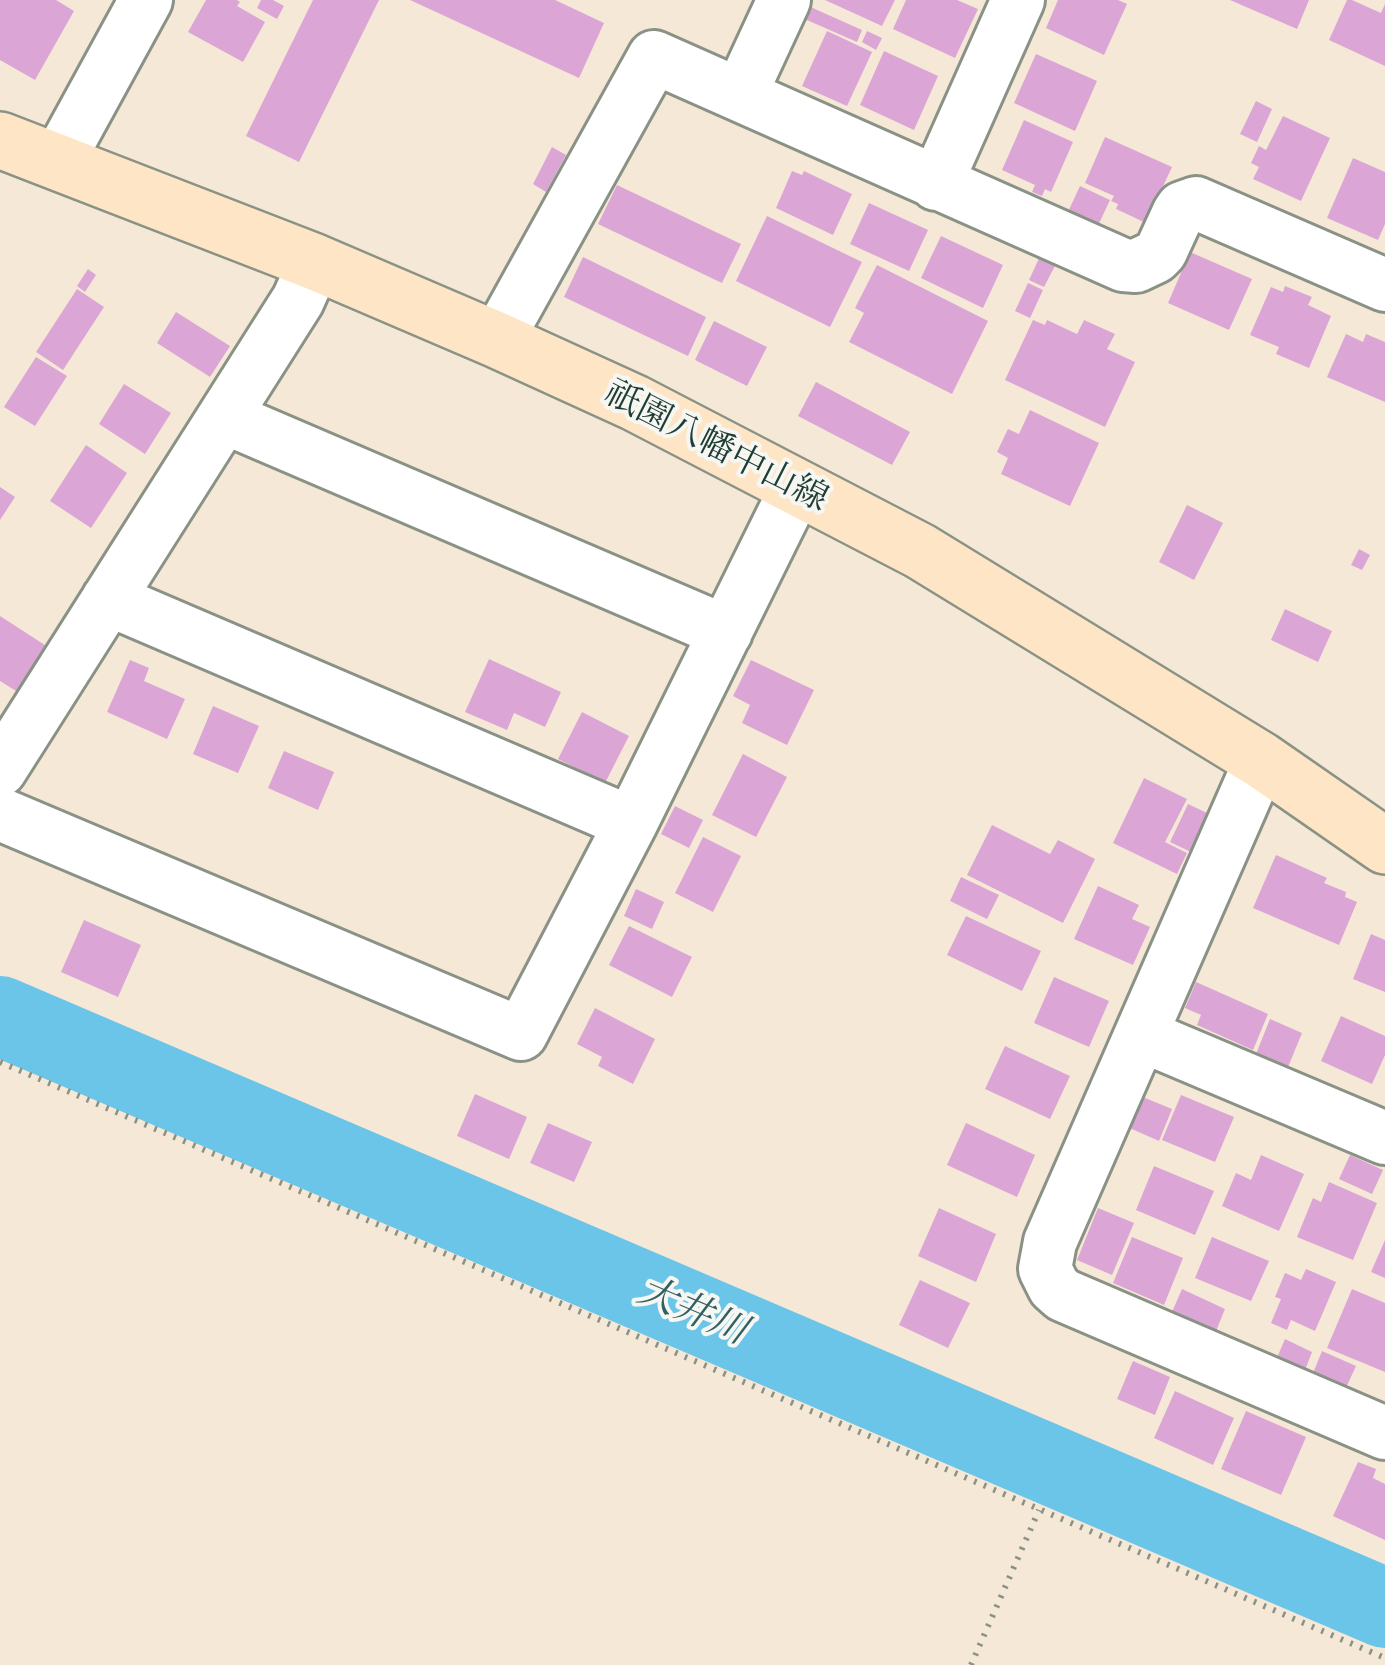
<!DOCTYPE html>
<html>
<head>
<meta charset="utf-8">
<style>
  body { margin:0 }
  canvas { display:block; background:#f5e8d7 }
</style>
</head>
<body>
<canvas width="1385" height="1665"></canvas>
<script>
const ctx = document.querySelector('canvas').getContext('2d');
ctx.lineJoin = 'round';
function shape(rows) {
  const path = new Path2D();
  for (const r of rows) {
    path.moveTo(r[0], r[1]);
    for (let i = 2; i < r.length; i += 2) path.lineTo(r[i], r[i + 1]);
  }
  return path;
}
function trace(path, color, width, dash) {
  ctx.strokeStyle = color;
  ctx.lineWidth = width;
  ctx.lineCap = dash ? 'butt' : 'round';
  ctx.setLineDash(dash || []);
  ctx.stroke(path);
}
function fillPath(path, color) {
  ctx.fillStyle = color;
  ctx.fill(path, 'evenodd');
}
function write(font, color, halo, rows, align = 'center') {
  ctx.font = font + ' "EB Garamond","Noto Serif JP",serif';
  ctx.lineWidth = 8;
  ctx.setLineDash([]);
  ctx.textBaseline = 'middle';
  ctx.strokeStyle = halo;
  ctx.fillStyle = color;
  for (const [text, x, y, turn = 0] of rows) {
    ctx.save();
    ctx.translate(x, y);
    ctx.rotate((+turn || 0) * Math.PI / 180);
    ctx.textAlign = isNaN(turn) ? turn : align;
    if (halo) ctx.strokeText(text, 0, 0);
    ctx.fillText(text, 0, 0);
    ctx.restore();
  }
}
const river = shape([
  [0,1016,1385,1608]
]);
const building = shape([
  [0,0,56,0,74,11,35,80,0,60],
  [206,0,237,0,240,2,237,6,265,22,243,62,188,32],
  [261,0,273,0,284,6,277,19,257,8],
  [313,0,379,0,299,162,246,136],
  [410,0,555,0,604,23,579,78],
  [825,0,895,0,882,26],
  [906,0,957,0,978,9,955,58,893,29],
  [1058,0,1118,0,1127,4,1104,55,1046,28],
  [1230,0,1309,0,1297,29],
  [1347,0,1352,0,1381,13,1385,4,1385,66,1329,40],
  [806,5,862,30,857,42,800,17],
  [827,31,872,52,847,106,802,86],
  [867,31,882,38,876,50,862,42],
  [884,51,938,76,914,130,860,105],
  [1036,54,1097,81,1075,131,1014,103],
  [1256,101,1272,109,1257,142,1240,134],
  [1283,116,1330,138,1301,201,1253,179,1259,167,1251,163,1259,146,1266,150],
  [1024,120,1073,142,1051,192,1045,189,1042,196,1032,192,1035,185,1002,170],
  [1105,137,1172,167,1146,223,1116,209,1118,204,1111,201,1114,196,1085,183],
  [552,147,566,155,546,192,533,184],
  [1353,158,1385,172,1385,224,1378,240,1327,218],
  [792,171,802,175,804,171,852,194,833,235,776,208],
  [617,185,741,244,722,283,598,224],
  [1080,186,1110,200,1096,230,1066,216],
  [869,203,928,230,909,271,850,244],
  [767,216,862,262,830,327,736,281],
  [941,236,1003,265,983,308,921,278],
  [1190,252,1252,279,1229,330,1168,303],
  [1041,254,1057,262,1044,287,1029,280],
  [583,257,706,317,688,356,564,297],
  [877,265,988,321,952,394,849,342,864,313,855,308],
  [88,269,96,275,85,292,77,286],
  [1028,283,1043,290,1030,318,1015,311],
  [1285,286,1312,297,1308,305,1331,316,1309,368,1276,354,1279,347,1250,335,1271,287,1283,292],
  [77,289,104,307,63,370,36,352],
  [176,312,230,346,210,377,157,343],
  [1033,320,1045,325,1047,320,1077,334,1084,320,1115,334,1107,349,1135,362,1105,427,1005,380],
  [714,321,767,347,747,386,695,360],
  [1346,334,1363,342,1366,334,1385,342,1385,402,1327,377],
  [36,357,67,376,35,426,4,407],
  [816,382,910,432,892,465,798,416],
  [124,384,171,413,145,454,99,424],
  [1030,410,1099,443,1070,506,1001,474,1008,458,997,452,1008,429,1019,434],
  [86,445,127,473,91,528,50,501],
  [0,487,15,497,0,520],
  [1187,505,1223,523,1194,580,1159,562],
  [1359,549,1370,555,1362,570,1351,565],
  [1285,609,1332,631,1318,662,1271,640],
  [0,616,51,649,21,694,0,681],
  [489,659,561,692,545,727,514,713,507,730,465,712],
  [130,660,149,668,144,681,185,699,167,739,107,712],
  [751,660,814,690,787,745,742,723,750,705,733,696],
  [213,706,259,726,238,773,193,754],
  [582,712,629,736,605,783,558,759],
  [284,751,334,772,318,810,268,788],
  [743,754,787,777,756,837,712,815],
  [1144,778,1187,799,1165,842,1187,853,1177,874,1113,843],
  [1188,804,1209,814,1191,852,1170,842],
  [675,806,703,820,689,848,661,834],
  [992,825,1050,854,1058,840,1095,859,1063,923,967,875],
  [703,837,741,856,713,912,675,893],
  [1276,855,1327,878,1324,883,1346,892,1345,897,1357,902,1339,945,1253,908],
  [961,877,999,895,987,919,950,901],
  [1098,886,1139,905,1132,919,1150,927,1133,965,1074,939],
  [636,889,664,902,652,929,624,916],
  [966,916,1041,951,1022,991,947,955],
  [84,920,141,945,118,997,61,972],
  [629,926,692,957,672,997,609,965],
  [1371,934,1385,940,1385,992,1353,979],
  [1054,977,1109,1001,1089,1047,1034,1023],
  [1196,982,1268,1014,1253,1050,1197,1025,1201,1015,1185,1008],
  [595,1008,655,1039,633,1084,598,1066,602,1057,577,1044],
  [1341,1016,1385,1036,1385,1055,1372,1084,1321,1061],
  [1270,1019,1302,1033,1288,1067,1256,1054],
  [1005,1046,1070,1076,1050,1119,985,1089],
  [475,1094,527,1117,509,1159,457,1136],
  [1138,1095,1172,1109,1159,1141,1125,1126],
  [1181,1095,1234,1117,1215,1162,1162,1140],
  [548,1123,592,1142,574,1182,530,1163],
  [966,1123,1035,1155,1017,1197,947,1165],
  [1261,1155,1304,1174,1279,1231,1222,1206,1236,1173,1251,1180],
  [1350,1155,1383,1170,1372,1194,1339,1179],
  [1154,1166,1214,1191,1195,1235,1136,1210],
  [1329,1182,1377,1203,1353,1260,1297,1237,1313,1198,1321,1202],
  [939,1208,996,1234,976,1282,918,1256],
  [1098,1208,1134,1223,1112,1275,1077,1260],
  [1132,1237,1183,1258,1164,1305,1113,1283],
  [1212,1237,1269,1261,1251,1301,1195,1278],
  [1385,1240,1385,1278,1371,1272],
  [1306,1269,1336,1282,1315,1331,1291,1320,1287,1330,1271,1323,1281,1299,1275,1297,1285,1273,1301,1280],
  [920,1280,970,1303,948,1348,899,1325],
  [1182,1289,1225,1309,1216,1331,1172,1312],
  [1352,1289,1385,1303,1385,1372,1327,1348],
  [1285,1339,1312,1352,1304,1373,1276,1360],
  [1322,1351,1356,1366,1344,1392,1311,1378],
  [1133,1361,1170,1377,1155,1415,1117,1399],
  [1175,1391,1234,1418,1213,1465,1154,1438],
  [1246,1411,1306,1437,1281,1495,1221,1469],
  [1358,1462,1376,1469,1373,1478,1385,1484,1385,1540,1333,1516]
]);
const path = shape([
  [0,1062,1385,1658],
  [971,1665,1039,1510]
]);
const minor = shape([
  [740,95,784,0],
  [58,161,146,0],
  [936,184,1018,0],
  [497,340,654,57,1123,265,1136,266,1155,257,1161,251,1178,214,1182,208,1196,203,1385,285],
  [224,417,726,632],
  [108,599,631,823],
  [1261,760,1050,1242,1045,1269,1054,1287,1063,1295,1385,1433],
  [0,770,298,300,315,262],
  [0,814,521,1034,631,823,797,487],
  [1141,1035,1385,1138]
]);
const secondary = shape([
  [0,140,315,262,497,340,635,403,920,551,1261,760,1385,846]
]);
const streetNames = [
  ["祇園八幡中山線",716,447,27]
];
const waterNames = [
  ["大井川",692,1312,23]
];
trace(river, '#6bc5e8', 80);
fillPath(building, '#dba6d6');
trace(minor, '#8a9286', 58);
trace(secondary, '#8a9286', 60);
trace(path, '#8a9286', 6, [2.5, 8]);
trace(minor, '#fff', 52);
trace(secondary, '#fee5c5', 55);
write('35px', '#1f3d34', '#f6f6f2', streetNames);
write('italic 38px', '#325f61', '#f6f6f2', waterNames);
</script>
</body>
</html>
